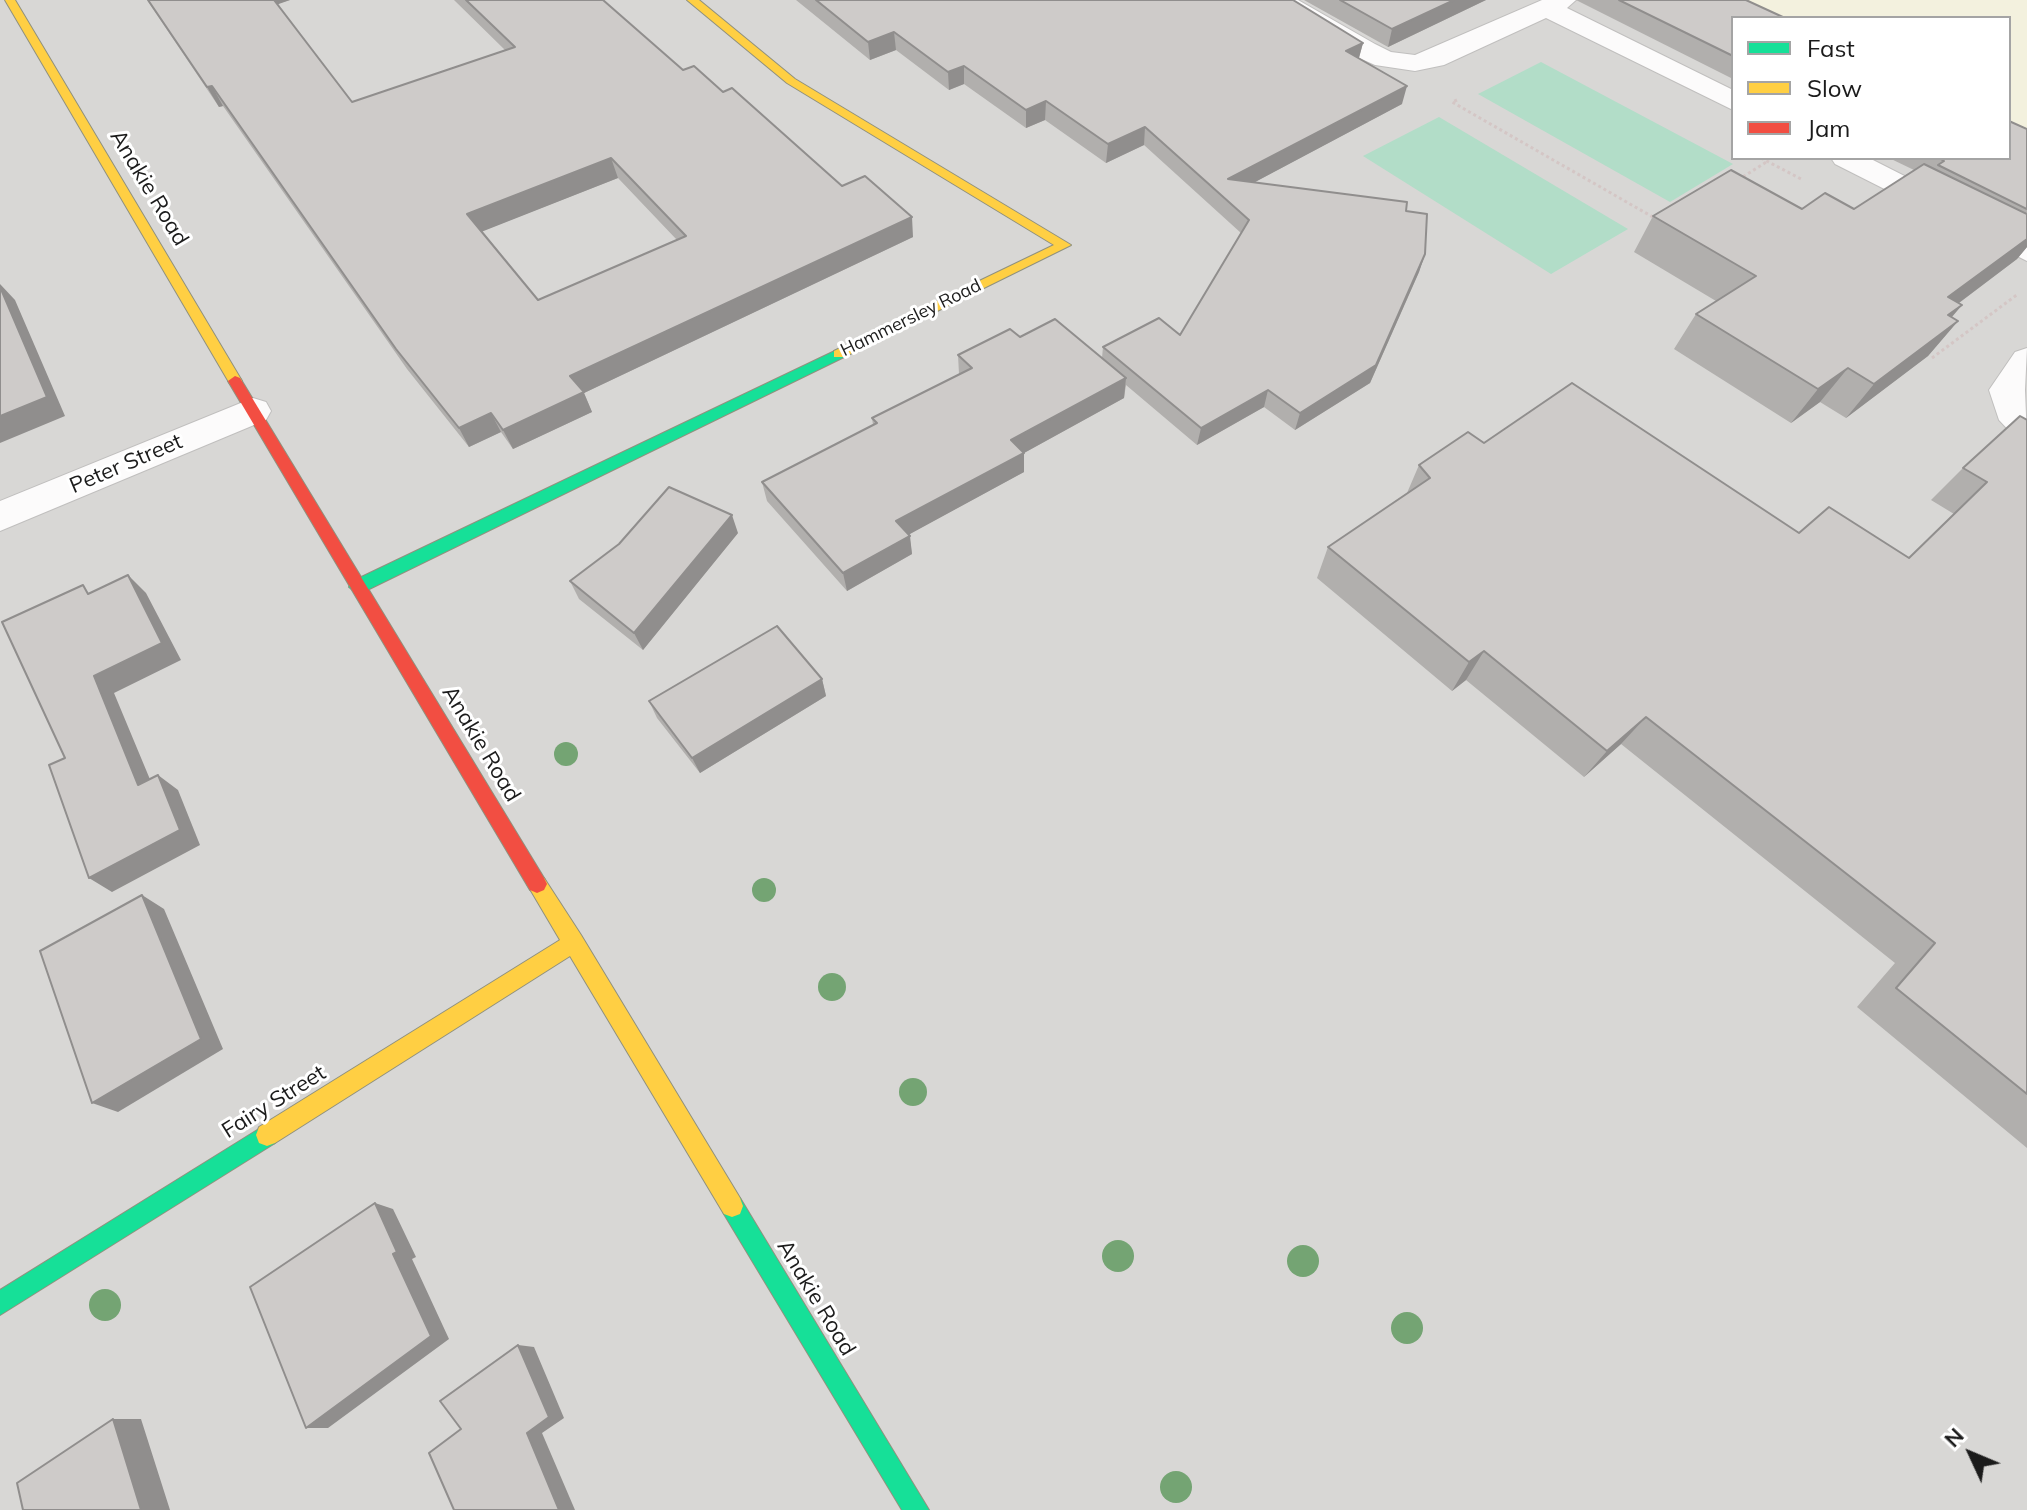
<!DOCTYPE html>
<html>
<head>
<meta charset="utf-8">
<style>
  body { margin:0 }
  #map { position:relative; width:2027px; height:1510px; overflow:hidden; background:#e9e7e4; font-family:Mulish,sans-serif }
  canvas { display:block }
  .legend { position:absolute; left:1731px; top:16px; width:280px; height:144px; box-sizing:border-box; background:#fff; border:2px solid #a4a4a4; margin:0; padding:10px 14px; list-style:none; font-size:24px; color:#1b1b1b }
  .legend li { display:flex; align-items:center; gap:16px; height:40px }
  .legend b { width:40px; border:2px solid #a4a4a4 }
  .north { position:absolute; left:1931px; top:1414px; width:80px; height:80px; -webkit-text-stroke:6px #fff; paint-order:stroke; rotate:314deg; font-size:22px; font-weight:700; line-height:32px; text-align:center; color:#1b1b1b }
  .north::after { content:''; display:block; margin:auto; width:28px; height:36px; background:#1b1b1b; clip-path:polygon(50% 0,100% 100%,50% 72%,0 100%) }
</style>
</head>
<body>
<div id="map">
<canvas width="2027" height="1510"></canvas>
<ul class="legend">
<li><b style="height:10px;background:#16e098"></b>Fast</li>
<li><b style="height:10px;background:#ffcf43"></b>Slow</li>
<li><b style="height:10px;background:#f24e42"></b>Jam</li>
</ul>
<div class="north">N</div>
</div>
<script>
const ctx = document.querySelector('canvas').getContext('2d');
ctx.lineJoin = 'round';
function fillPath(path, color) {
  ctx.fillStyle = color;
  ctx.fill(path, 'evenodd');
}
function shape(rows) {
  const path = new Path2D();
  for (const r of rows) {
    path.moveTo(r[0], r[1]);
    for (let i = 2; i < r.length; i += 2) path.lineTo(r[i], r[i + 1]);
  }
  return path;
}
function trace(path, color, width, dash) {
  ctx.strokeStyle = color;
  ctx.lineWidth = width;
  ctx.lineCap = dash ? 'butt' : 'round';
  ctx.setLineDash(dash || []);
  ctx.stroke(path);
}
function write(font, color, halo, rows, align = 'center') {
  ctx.font = font + ' Mulish,sans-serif';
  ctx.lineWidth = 6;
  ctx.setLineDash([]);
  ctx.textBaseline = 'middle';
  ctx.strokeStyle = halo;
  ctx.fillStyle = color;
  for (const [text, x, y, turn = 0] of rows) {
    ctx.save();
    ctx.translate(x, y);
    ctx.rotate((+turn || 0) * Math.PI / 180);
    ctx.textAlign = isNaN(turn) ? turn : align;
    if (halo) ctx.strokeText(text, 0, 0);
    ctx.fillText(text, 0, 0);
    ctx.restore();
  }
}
const residential = shape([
  [0,0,1711,0,1733,18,1733,158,2009,158,2027,147,2027,1510,0,1510]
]);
const education = shape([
  [1711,0,2027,0,2027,147,2009,139,2009,18,1749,18]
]);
const pitch = shape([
  [1541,62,1733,164,1670,202,1478,94],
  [1439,117,1628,229,1551,274,1363,156]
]);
const path = shape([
  [1457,100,1452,102,1658,220],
  [1761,158,1803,180],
  [1738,180,1768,161],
  [1932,358,2018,294]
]);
const street = shape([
  [1266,0,1298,0,1375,44,1391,52,1415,55,1542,0,1576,0,1567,8,1733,90,1733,110,1546,18,1444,65,1415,71,1375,65,1355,56,1266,0],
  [1831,158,1869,158,2027,238,2027,261,1835,164,1831,158],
  [2027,348,2025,390,2027,440,2014,436,1999,420,1989,390,2015,352,2027,348],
  [253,398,266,402,271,411,266,420,0,531,0,501,253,398]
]);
const fast = shape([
  [839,349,844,351,844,357,363,592,357,593,349,587,351,582,839,349],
  [267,1124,275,1127,278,1135,275,1143,0,1315,0,1290,267,1124],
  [732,1195,740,1198,929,1510,902,1510,724,1214,721,1206,724,1198,732,1195]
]);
const slow = shape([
  [5,0,15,0,242,381,240,384,230,384,5,0],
  [687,0,699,0,795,79,1071,245,844,357,834,357,834,351,1054,245,787,83,687,0],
  [537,875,544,878,581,935,740,1198,743,1206,740,1214,732,1217,724,1214,570,956,275,1143,267,1146,259,1143,256,1135,259,1127,560,940,527,884,530,878,537,875]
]);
const jam = shape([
  [235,376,240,378,544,878,547,884,544,890,537,893,530,890,228,381,235,376]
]);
const trees = [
  [566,754,12],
  [764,890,12],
  [832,987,14],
  [913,1092,14],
  [1118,1256,16],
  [1303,1261,16],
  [105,1305,16],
  [1407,1328,16],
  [1176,1487,16]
];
const wall = shape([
  [147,0,290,0,277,4,352,102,505,50,454,0,603,0,683,70,723,92,842,186,913,237,584,393,592,412,513,449,501,432,469,447,407,369,223,106,219,107],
  [618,178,677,240,538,300,482,231],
  [796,0,1293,0,1363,43,1359,58,1402,104,1253,183,1406,211,1425,254,1419,272,1370,383,1295,430,1264,407,1197,445,1126,385,1124,398,1024,453,1024,472,909,534,912,554,847,591,767,501,762,482,873,425,872,418,959,374,958,355,1020,337,1102,358,1103,347,1180,335,1241,233,1144,145,1106,163,1045,120,1026,128,964,84,949,90,896,50,870,60],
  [1304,0,1486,0,1388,47],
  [1576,0,1746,0,1733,18,1733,79],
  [2027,129,2027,247,2017,259,1959,303,1962,305,1952,317,1958,321,1928,356,1846,418,1820,402,1791,423,1674,349,1696,314,1716,301,1634,252,1653,216,1802,209,1854,209,1914,170,1889,158,2009,158],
  [2027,420,2027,1148,1857,1007,1895,963,1621,744,1584,777,1466,680,1452,691,1317,578,1328,547,1407,493,1419,465,1484,443,1799,533,1909,558,1954,514,1931,500,1963,468],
  [738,533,643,650,579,599,570,581],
  [822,679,826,696,700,773,657,718,649,701]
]);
const shadedWall = shape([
  [270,0,290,0,273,6],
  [1454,0,1486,0,1388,47,1392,29],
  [894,32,896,50,870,60,868,42],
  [1363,43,1358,61,1346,51],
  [964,66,964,84,949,90,948,72],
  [212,86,223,106,219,107,207,87],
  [1407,86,1402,104,1225,198,1228,179],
  [1046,101,1045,120,1026,128,1026,110],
  [1145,127,1144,145,1106,163,1108,144],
  [611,158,618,178,476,234,467,214],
  [912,217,913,237,584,393,592,412,513,449,503,430,570,376],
  [2027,239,2027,247,2017,259,1919,333,1948,297],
  [1425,254,1419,272,1370,383,1295,430,1300,413],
  [0,284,15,300,65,416,0,443],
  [1962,305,1932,340,1948,315],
  [1958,321,1928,356,1846,418,1874,384],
  [1848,368,1820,402,1791,423,1818,389],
  [1126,378,1124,398,1024,453,1024,472,899,540,896,521,1011,440],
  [1268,390,1264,407,1197,445,1201,428],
  [491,413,501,432,469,447,459,428],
  [732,515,738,533,643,650,634,633],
  [910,536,912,554,847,591,843,573],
  [128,575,146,593,181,660,114,693,159,801,138,785,94,676],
  [1484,651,1466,680,1452,691,1469,662],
  [822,679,826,696,700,773,692,758],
  [1646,717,1621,744,1584,777,1607,751],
  [158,775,178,790,200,845,112,892,89,878],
  [142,895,164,909,223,1049,118,1112,92,1103],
  [375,1203,393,1209,416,1257,412,1259,449,1339,328,1428,306,1428,393,1254],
  [518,1345,534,1347,564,1418,542,1433,575,1510,559,1510,527,1433],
  [113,1419,141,1419,170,1510,141,1510]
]);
const building = shape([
  [148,0,274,0,352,102,515,47,466,0,603,0,683,70,694,66,723,92,732,88,842,186,865,176,912,217,570,376,584,392,503,430,491,413,459,428,396,349,212,86,207,87,148,0],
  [611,158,686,236,538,300,467,214,611,158],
  [816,0,1293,0,1363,43,1346,51,1407,86,1228,179,1407,202,1406,211,1427,214,1425,254,1376,365,1300,413,1268,390,1201,428,1103,347,1159,318,1180,335,1249,220,1145,127,1108,144,1046,101,1026,110,964,66,948,72,894,32,868,42,816,0],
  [1340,0,1454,0,1392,29,1340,0],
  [1619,0,1746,0,1785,18,1733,18,1733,56,1619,0],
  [2009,121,2027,129,2027,209,1938,165,1944,161,1939,158,2009,158,2009,121],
  [1924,164,2027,214,2027,239,1948,297,1962,305,1948,315,1958,321,1874,384,1848,368,1818,389,1696,314,1756,276,1653,216,1731,170,1802,209,1825,193,1854,209,1924,164],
  [0,287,47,397,0,416,0,287],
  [1055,319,1126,378,1011,440,1024,453,896,521,910,536,843,573,762,482,877,423,872,418,972,368,958,355,1010,329,1020,337,1055,319],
  [1572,383,1799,533,1829,507,1909,558,1987,482,1963,468,2020,416,2027,420,2027,1094,1896,988,1935,943,1646,717,1607,751,1484,651,1469,662,1328,547,1430,478,1419,465,1468,432,1484,443,1572,383],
  [669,487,732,515,634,633,570,581,619,544,669,487],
  [128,575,162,643,94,676,138,785,158,775,180,830,89,878,49,765,65,758,2,622,83,585,88,594,128,575],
  [777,626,822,679,692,758,649,701,777,626],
  [142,895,201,1039,92,1103,40,951,142,895],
  [375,1203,397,1252,393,1254,431,1336,306,1428,250,1287,375,1203],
  [518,1345,549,1417,527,1433,559,1510,454,1510,429,1453,461,1429,440,1401,518,1345],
  [113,1419,141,1510,23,1510,17,1483,113,1419]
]);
const farStreetnames = [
  ["Hammersley Road",911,318,-26]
];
const streetNames = [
  ["Anakie Road",149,188,59],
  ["Peter Street",126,464,-23],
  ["Anakie Road",481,744,59],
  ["Fairy Street",274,1102,-32],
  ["Anakie Road",816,1298,59]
];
fillPath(residential, '#d8d7d5');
fillPath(education, '#f3f1de');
fillPath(pitch, '#b2ddc8');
trace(street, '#c0bfbe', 2);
trace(fast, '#90917e', 2);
trace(slow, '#90917e', 2);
trace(jam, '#90917e', 2);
trace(path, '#d4c6c5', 3, [3, 3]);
fillPath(street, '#fcfbfb');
fillPath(fast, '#16e098');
fillPath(slow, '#ffcf43');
fillPath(jam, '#f24e42');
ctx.fillStyle = '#74a473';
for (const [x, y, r] of trees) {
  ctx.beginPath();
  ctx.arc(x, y, r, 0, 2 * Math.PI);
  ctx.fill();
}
fillPath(wall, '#b1afad');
fillPath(shadedWall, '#908e8d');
fillPath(building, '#cecbc9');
trace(building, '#908e8d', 2);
write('18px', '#1b1b1b', '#fff', farStreetnames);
write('22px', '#1b1b1b', '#fff', streetNames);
</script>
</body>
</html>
